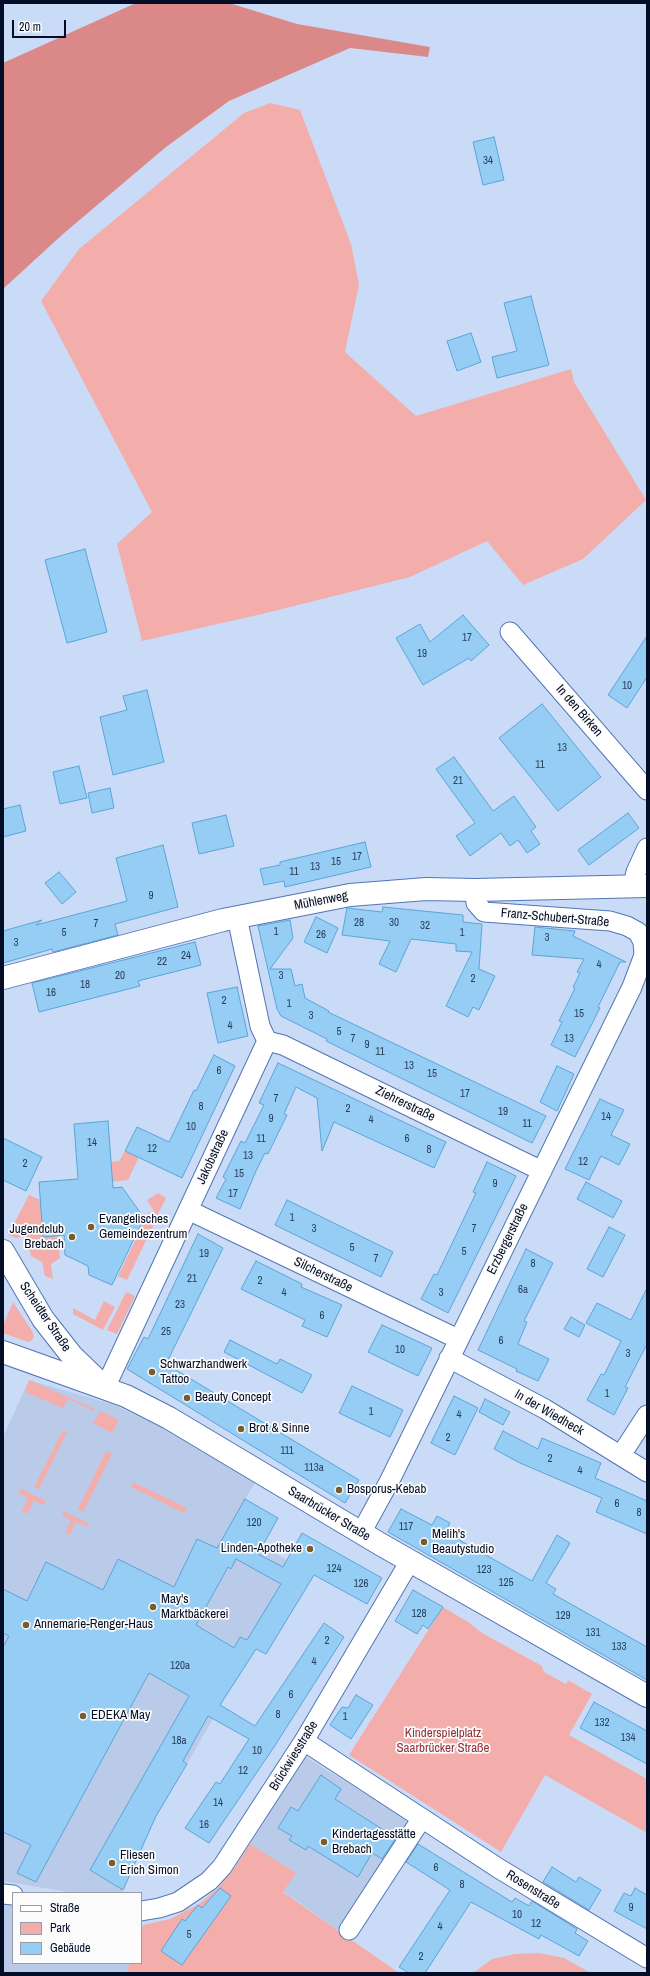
<!DOCTYPE html>
<html>
<head>
<meta charset="utf-8">
<style>
  body { margin:0 }
  #map { position:relative; width:650px; height:1976px; overflow:hidden; background:#cadbf7; font-family:"Archivo Narrow",sans-serif }
  canvas { display:block }
  .frame { position:absolute; inset:0; border:4px solid #030e26; pointer-events:none }
  .legend { position:absolute; left:12px; top:1892px; width:130px; height:72px; box-sizing:border-box; background:#fbfbfb; border:1px solid #989ca6; margin:0; padding:5px 7px; list-style:none; font-size:12px; color:#030e26 }
  .legend li { display:flex; align-items:center; gap:8px; height:20px }
  .legend b { width:20px; border:1px solid #989ca6 }
  .scale { position:absolute; left:12px; top:20px; width:54px; height:18px; box-sizing:border-box; border:2px solid #030e26; border-top:0; padding-left:5px; font-size:12px; line-height:14px; white-space:nowrap; color:#030e26; -webkit-text-stroke:3px #fbfbfb; paint-order:stroke }
</style>
</head>
<body>
<div id="map">
<canvas width="650" height="1976"></canvas>
<div class="frame"></div>
<ul class="legend">
<li><b style="height:5px;background:#fff"></b>Straße</li>
<li><b style="height:11px;background:#f3aeac"></b>Park</li>
<li><b style="height:11px;background:#96cdf5"></b>Gebäude</li>
</ul>
<div class="scale">20 m</div>
</div>
<script>
const ctx = document.querySelector('canvas').getContext('2d');
ctx.lineJoin = 'round';
function fillPath(path, color) {
  ctx.fillStyle = color;
  ctx.fill(path, 'evenodd');
}
function shape(rows) {
  const path = new Path2D();
  for (const r of rows) {
    path.moveTo(r[0], r[1]);
    for (let i = 2; i < r.length; i += 2) path.lineTo(r[i], r[i + 1]);
  }
  return path;
}
function trace(path, color, width, dash) {
  ctx.strokeStyle = color;
  ctx.lineWidth = width;
  ctx.lineCap = dash ? 'butt' : 'round';
  ctx.setLineDash(dash || []);
  ctx.stroke(path);
}
function write(font, color, halo, rows, align = 'center') {
  ctx.font = font + ' "Archivo Narrow",sans-serif';
  ctx.lineWidth = 3.5;
  ctx.setLineDash([]);
  ctx.textBaseline = 'middle';
  ctx.strokeStyle = halo;
  ctx.fillStyle = color;
  for (const [text, x, y, turn = 0] of rows) {
    ctx.save();
    ctx.translate(x, y);
    ctx.rotate((+turn || 0) * Math.PI / 180);
    ctx.textAlign = isNaN(turn) ? turn : align;
    if (halo) ctx.strokeText(text, 0, 0);
    ctx.fillText(text, 0, 0);
    ctx.restore();
  }
}
const built = shape([
  [29,1380,115,1405,166,1430,255,1483,245,1499,262,1546,314,1575,266,1654,256,1649,229,1691,156,1817,122,1893,74,1893,3,1881,3,1437],
  [306,1757,404,1818,408,1824,338,1930,283,1891,295,1873,250,1844],
  [3,1894,13,1895,13,1963,130,1963,126,1973,3,1973]
]);
const green = shape([
  [270,103,300,110,351,244,359,285,345,352,416,416,571,369,574,382,646,500,583,559,523,585,487,541,410,577,262,614,142,641,117,544,152,512,41,301,79,249,244,113],
  [125,1151,139,1157,128,1180,102,1183,111,1162,119,1161],
  [158,1193,166,1198,157,1216,147,1200],
  [29,1195,41,1200,58,1236,60,1258,51,1264,53,1279,45,1276,42,1262,31,1256,26,1236,16,1238,8,1235],
  [149,1212,155,1222,127,1280,118,1276],
  [126,1292,135,1296,117,1334,107,1330],
  [104,1301,115,1307,103,1330,73,1314,73,1308,95,1320],
  [13,1302,32,1331,34,1336,32,1340,28,1342,3,1333,3,1326],
  [29,1380,95,1409,94,1411,68,1399,63,1408,25,1392],
  [100,1411,119,1420,112,1433,93,1423],
  [63,1430,67,1432,39,1489,34,1487],
  [106,1451,112,1454,83,1512,78,1509],
  [133,1482,187,1508,184,1513,131,1487],
  [21,1489,46,1501,44,1505,34,1501,27,1514,22,1511,28,1498,18,1493],
  [63,1511,88,1523,87,1527,76,1522,70,1535,65,1533,71,1520,62,1515],
  [443,1607,468,1622,482,1633,542,1666,544,1672,566,1684,568,1680,592,1694,569,1735,647,1779,647,1833,545,1775,501,1852,349,1755],
  [250,1844,296,1873,283,1892,399,1973,126,1973,130,1963,141,1963,141,1932,143,1925,170,1919,199,1904,218,1888,233,1870],
  [539,1953,564,1958,591,1973,473,1973,492,1959,515,1954]
]);
const forest = shape([
  [136,3,229,3,297,24,430,47,428,57,350,48,229,101,166,147,63,234,3,289,3,63]
]);
const building = shape([
  [494,137,504,180,483,185,473,142,494,137],
  [531,296,549,365,497,378,492,357,517,351,504,303,531,296],
  [471,333,481,362,457,371,447,341,471,333],
  [85,549,107,632,67,643,45,560,85,549],
  [463,615,489,645,471,661,469,658,423,685,396,638,420,624,430,642,463,615],
  [647,636,647,677,627,708,608,695,647,636],
  [147,690,164,762,113,775,100,717,127,710,123,696,147,690],
  [542,704,601,777,558,811,499,738,542,704],
  [454,757,493,811,514,796,536,827,531,831,540,844,527,853,518,840,510,846,501,833,470,856,456,836,475,823,436,769,454,757],
  [79,766,87,798,60,804,53,772,79,766],
  [110,788,114,808,92,813,88,793,110,788],
  [20,805,26,831,3,837,3,809,20,805],
  [628,813,639,828,589,865,578,850,628,813],
  [226,815,234,846,199,854,192,823,226,815],
  [365,842,371,867,285,887,284,881,264,885,260,869,280,865,280,862,365,842],
  [163,845,178,907,115,924,118,935,53,952,52,949,3,963,3,931,42,920,36,925,127,901,116,858,163,845],
  [59,872,76,892,62,904,45,883,59,872],
  [383,907,463,915,463,922,482,924,479,969,495,976,479,1010,473,1007,468,1017,446,1006,472,952,456,951,456,944,411,939,396,972,379,964,390,941,342,935,347,908,382,912,383,907],
  [316,917,338,928,327,953,304,942,316,917],
  [290,920,293,938,270,969,291,969,295,986,302,984,305,998,329,1011,328,1012,546,1116,532,1143,326,1041,327,1039,281,1016,277,1009,258,926,290,920],
  [535,927,575,931,573,936,626,962,620,962,598,1007,600,1008,575,1057,551,1045,562,1022,559,1021,575,988,573,987,580,973,577,972,584,959,532,955,535,927],
  [195,942,201,965,138,981,140,986,39,1012,32,983,195,942],
  [237,987,248,1036,218,1043,207,993,237,987],
  [214,1055,235,1066,182,1178,125,1151,137,1127,169,1142,194,1090,196,1091,214,1055],
  [278,1063,446,1142,434,1168,334,1122,322,1151,317,1098,296,1087,284,1114,287,1115,268,1154,265,1153,256,1171,240,1209,216,1198,226,1179,223,1177,241,1141,245,1143,264,1105,259,1103,278,1063],
  [557,1066,574,1074,557,1111,540,1102,557,1066],
  [600,1099,624,1110,611,1135,630,1144,619,1165,601,1156,589,1180,565,1169,600,1099],
  [108,1121,113,1188,122,1187,144,1218,112,1285,89,1275,88,1266,65,1255,64,1235,43,1237,39,1182,78,1179,74,1124,108,1121],
  [3,1138,42,1157,26,1191,3,1180,3,1138],
  [487,1162,516,1176,448,1313,421,1299,434,1274,437,1275,476,1193,473,1192,487,1162],
  [586,1182,622,1201,613,1218,577,1199,586,1182],
  [287,1200,393,1252,381,1277,275,1225,287,1200],
  [609,1227,625,1235,603,1277,587,1269,609,1227],
  [198,1234,223,1248,166,1364,359,1480,345,1503,127,1369,144,1337,148,1339,198,1234],
  [526,1249,553,1263,524,1321,527,1322,518,1344,549,1359,538,1381,516,1371,517,1369,478,1350,526,1249],
  [256,1261,302,1284,301,1287,342,1305,327,1337,302,1326,305,1320,241,1289,256,1261],
  [647,1288,647,1344,625,1387,628,1388,614,1415,587,1400,601,1374,604,1375,621,1341,586,1323,597,1303,631,1320,647,1288],
  [571,1317,585,1325,579,1337,564,1329,571,1317],
  [382,1325,432,1348,418,1376,368,1352,382,1325],
  [230,1340,277,1364,280,1359,312,1375,302,1393,224,1352,230,1340],
  [352,1386,403,1410,390,1437,339,1413,352,1386],
  [454,1396,478,1408,455,1455,431,1443,454,1396],
  [485,1399,510,1412,503,1425,479,1412,485,1399],
  [503,1431,538,1449,542,1438,601,1463,595,1478,647,1501,647,1534,596,1512,602,1498,520,1463,494,1449,503,1431],
  [245,1499,278,1518,258,1554,283,1567,302,1533,382,1578,367,1604,314,1575,266,1654,256,1649,220,1705,255,1726,324,1623,344,1637,274,1747,209,1843,185,1828,216,1782,220,1784,249,1739,208,1716,183,1761,187,1764,156,1816,123,1890,90,1870,189,1696,149,1673,36,1882,17,1873,31,1845,3,1832,3,1647,9,1636,3,1633,3,1589,27,1601,46,1562,103,1590,118,1559,174,1587,197,1539,217,1548,245,1499],
  [236,1559,281,1584,247,1640,240,1637,234,1648,196,1625,228,1567,231,1569,236,1559],
  [401,1509,432,1525,437,1516,450,1523,445,1532,532,1581,557,1535,570,1543,546,1583,556,1589,553,1594,647,1647,647,1680,388,1532,401,1509],
  [413,1590,443,1607,428,1629,423,1625,417,1634,395,1621,413,1590],
  [356,1695,373,1705,351,1739,330,1725,342,1707,348,1708,356,1695],
  [594,1702,647,1731,647,1764,580,1728,594,1702],
  [321,1775,341,1789,335,1799,396,1838,382,1859,372,1853,358,1877,308,1846,306,1850,289,1840,292,1836,278,1828,291,1807,298,1811,321,1775],
  [418,1844,512,1902,515,1898,529,1906,532,1901,577,1929,575,1933,588,1941,579,1956,541,1935,539,1939,471,1902,425,1973,409,1973,399,1967,450,1890,406,1862,418,1844],
  [552,1867,576,1882,579,1877,601,1890,589,1910,543,1882,552,1867],
  [220,1888,231,1896,182,1965,161,1951,182,1919,185,1921,198,1905,202,1908,220,1888],
  [635,1888,647,1895,647,1929,614,1911,624,1893,631,1896,635,1888]
]);
const minor = shape([
  [510,632,647,790],
  [633,886,636,872,647,848],
  [267,1041,283,1045,542,1171],
  [188,1210,458,1339],
  [449,1358,545,1409,647,1472],
  [105,1388,267,1041,260,1026,237,917],
  [621,1455,647,1415],
  [361,1533,390,1480,632,987,644,955,643,942,638,932,627,926,610,921,484,912,476,903,475,890],
  [304,1741,498,1868,647,1958],
  [3,1894,13,1895],
  [141,1911,159,1908,178,1902,209,1881,222,1867,304,1741,410,1561],
  [349,1930,422,1818]
]);
const tertiary = shape([
  [3,978,223,920,350,895,426,889,475,890,647,886]
]);
const secondary = shape([
  [3,1251,43,1319,72,1356,100,1383],
  [3,1352,126,1396,169,1418,380,1544,647,1696]
]);
const markers = [
  [91,1227,4,"#765c2e"],
  [72,1237,4,"#765c2e"],
  [152,1372,4,"#765c2e"],
  [187,1398,4,"#765c2e"],
  [241,1429,4,"#765c2e"],
  [339,1490,4,"#765c2e"],
  [424,1542,4,"#765c2e"],
  [310,1549,4,"#765c2e"],
  [153,1607,4,"#765c2e"],
  [26,1625,4,"#765c2e"],
  [83,1716,4,"#765c2e"],
  [324,1842,4,"#765c2e"],
  [112,1863,4,"#765c2e"]
];
const numberNames = [
  ["34",488,161],
  ["17",467,638],
  ["19",422,654],
  ["10",627,686],
  ["13",562,748],
  ["11",540,765],
  ["21",458,781],
  ["17",357,857],
  ["15",336,862],
  ["13",315,867],
  ["11",294,872],
  ["9",151,896],
  ["28",359,923],
  ["30",394,923],
  ["7",96,924],
  ["32",425,926],
  ["1",276,932],
  ["5",64,933],
  ["1",462,933],
  ["26",321,935],
  ["3",547,938],
  ["3",16,943],
  ["24",186,956],
  ["22",162,962],
  ["4",599,965],
  ["20",120,976],
  ["3",281,976],
  ["2",473,979],
  ["18",85,985],
  ["16",51,993],
  ["2",224,1001],
  ["1",289,1004],
  ["15",579,1014],
  ["3",311,1016],
  ["4",230,1026],
  ["5",339,1032],
  ["7",353,1039],
  ["13",569,1039],
  ["9",367,1045],
  ["11",380,1052],
  ["13",409,1066],
  ["6",219,1071],
  ["15",432,1074],
  ["17",465,1094],
  ["7",276,1099],
  ["8",201,1107],
  ["2",348,1109],
  ["19",503,1112],
  ["14",606,1117],
  ["9",271,1119],
  ["4",371,1120],
  ["11",527,1124],
  ["10",191,1127],
  ["11",261,1139],
  ["6",407,1139],
  ["14",92,1143],
  ["12",152,1149],
  ["8",429,1150],
  ["13",248,1156],
  ["12",583,1162],
  ["2",25,1164],
  ["15",239,1174],
  ["9",495,1184],
  ["17",233,1194],
  ["1",292,1218],
  ["3",314,1229],
  ["7",474,1229],
  ["5",352,1248],
  ["5",464,1252],
  ["19",204,1254],
  ["7",376,1259],
  ["8",533,1264],
  ["21",192,1279],
  ["2",260,1281],
  ["6a",523,1290],
  ["4",284,1293],
  ["3",441,1293],
  ["23",180,1305],
  ["6",322,1316],
  ["25",166,1332],
  ["6",501,1341],
  ["10",400,1350],
  ["3",628,1354],
  ["1",607,1394],
  ["1",371,1412],
  ["4",459,1415],
  ["2",448,1438],
  ["111",287,1451],
  ["2",550,1459],
  ["113a",314,1468],
  ["4",580,1471],
  ["6",617,1504],
  ["8",639,1513],
  ["120",254,1523],
  ["117",406,1527],
  ["124",334,1569],
  ["123",484,1570],
  ["125",506,1583],
  ["126",361,1584],
  ["128",419,1614],
  ["129",563,1616],
  ["131",593,1633],
  ["2",327,1641],
  ["133",619,1647],
  ["4",314,1662],
  ["120a",180,1666],
  ["6",291,1695],
  ["8",278,1715],
  ["1",345,1717],
  ["132",602,1723],
  ["134",628,1738],
  ["18a",179,1741],
  ["10",257,1751],
  ["12",243,1771],
  ["14",218,1803],
  ["16",204,1825],
  ["6",436,1868],
  ["8",462,1885],
  ["9",631,1908],
  ["10",517,1915],
  ["12",536,1924],
  ["4",440,1927],
  ["5",189,1935],
  ["2",421,1957]
];
const streetNames = [
  ["In den Birken",579,711,49],
  ["Mühlenweg",321,901,-11],
  ["Franz-Schubert-Straße",555,918,5],
  ["Ziehrerstraße",405,1104,26],
  ["Jakobstraße",213,1157,-65],
  ["Erzbergerstraße",508,1239,-64],
  ["Silcherstraße",323,1275,26],
  ["Scheidter Straße",45,1317,56],
  ["In der Wiedheck",549,1413,30],
  ["Saarbrücker Straße",329,1514,31],
  ["Brückwiesstraße",294,1756,-58],
  ["Rosenstraße",533,1890,32]
];
const poiNames = [
  ["Evangelisches",99,1220],
  ["Gemeindezentrum",99,1235],
  ["Jugendclub",64,1230,"right"],
  ["Brebach",64,1245,"right"],
  ["Schwarzhandwerk",160,1365],
  ["Tattoo",160,1380],
  ["Beauty Concept",195,1398],
  ["Brot & Sinne",249,1429],
  ["Bosporus-Kebab",347,1490],
  ["Melih's",432,1535],
  ["Beautystudio",432,1550],
  ["Linden-Apotheke",302,1549,"right"],
  ["May's",161,1600],
  ["Marktbäckerei",161,1615],
  ["Annemarie-Renger-Haus",34,1625],
  ["EDEKA May",91,1716],
  ["Kindertagesstätte",332,1835],
  ["Brebach",332,1850],
  ["Fliesen",120,1856],
  ["Erich Simon",120,1871]
];
const parkNames = [
  ["Kinderspielplatz",443,1734],
  ["Saarbrücker Straße",443,1749]
];
fillPath(built, '#b9cbe9');
fillPath(green, '#f3aeac');
fillPath(forest, '#db8988');
fillPath(building, '#96cdf5');
trace(building, '#5aa4d7', 1);
trace(minor, '#5176b4', 21);
trace(tertiary, '#5176b4', 24);
trace(secondary, '#5176b4', 24);
trace(minor, '#fff', 19);
trace(tertiary, '#fff', 22);
trace(secondary, '#fff', 22);
for (const [x, y, r, color] of markers) {
  const dot = new Path2D();
  dot.arc(x, y, r, 0, 2 * Math.PI);
  ctx.fillStyle = color;
  ctx.fill(dot);
  trace(dot, '#fbfbfb', 1.5);
}
write('11px', '#283e5a', null, numberNames);
write('13px', '#030e26', '#fbfbfb', streetNames);
write('13px', '#030e26', '#fbfbfb', poiNames, 'left');
write('13px', '#913036', '#fbfbfb', parkNames);
</script>
</body>
</html>
